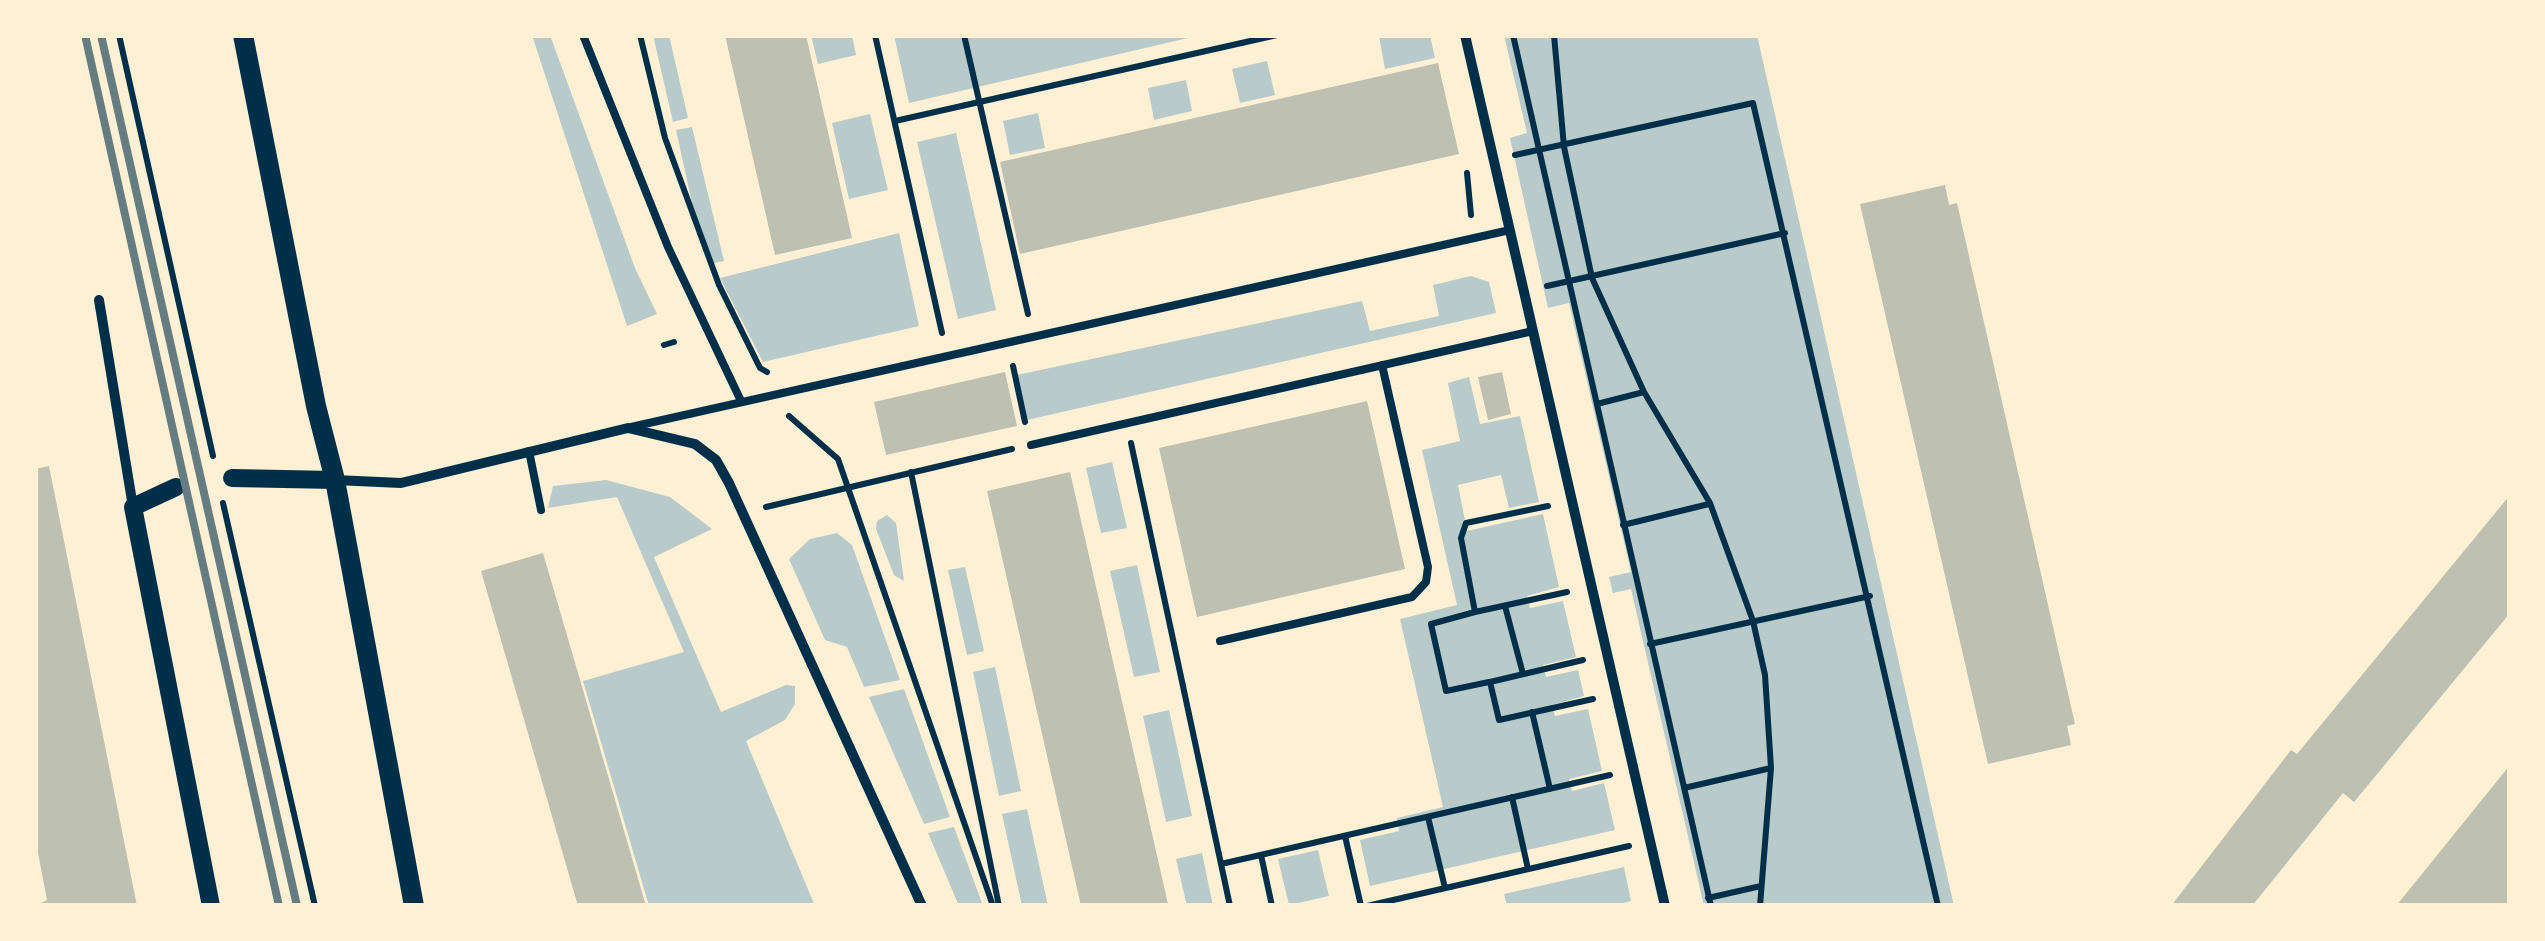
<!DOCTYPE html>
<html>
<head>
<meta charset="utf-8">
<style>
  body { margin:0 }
  #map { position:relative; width:2545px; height:941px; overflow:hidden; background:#fdf0d5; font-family:Montserrat,sans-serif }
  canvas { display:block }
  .frame { position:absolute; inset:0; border:38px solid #fdf0d5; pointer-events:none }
</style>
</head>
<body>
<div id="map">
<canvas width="2545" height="941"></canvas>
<div class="frame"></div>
</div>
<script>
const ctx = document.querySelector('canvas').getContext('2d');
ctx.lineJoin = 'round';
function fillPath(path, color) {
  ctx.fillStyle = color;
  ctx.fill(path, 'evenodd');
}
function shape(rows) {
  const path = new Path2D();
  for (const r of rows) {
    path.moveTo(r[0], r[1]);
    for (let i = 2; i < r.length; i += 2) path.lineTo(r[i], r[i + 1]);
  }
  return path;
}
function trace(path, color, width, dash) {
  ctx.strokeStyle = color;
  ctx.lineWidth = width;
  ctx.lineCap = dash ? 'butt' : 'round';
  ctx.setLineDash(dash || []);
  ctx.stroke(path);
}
const green = shape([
  [532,35,550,35,635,268,657,314,627,326],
  [653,35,669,35,688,118,673,122],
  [811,35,852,35,856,55,818,64],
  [894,35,1201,35,909,103],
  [1430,35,1435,58,1385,69,1379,36],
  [1504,35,1757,35,1954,906,1704,906,1631,589,1613,593,1609,577,1631,572,1569,303,1548,308,1510,138,1527,133],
  [1267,61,1275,95,1240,103,1232,69],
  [1186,80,1192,111,1154,120,1148,88],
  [1038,113,1045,148,1010,155,1003,121],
  [870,114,888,190,849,199,832,123],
  [692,127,724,261,714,263,692,203,676,130],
  [956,133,996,310,958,319,917,142],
  [899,233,919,326,763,362,720,278],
  [1471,276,1489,282,1496,313,1027,420,1017,375,1362,301,1370,331,1439,316,1433,285],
  [1469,377,1480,424,1520,416,1539,502,1509,508,1501,475,1458,485,1467,531,1543,514,1559,587,1527,596,1530,608,1563,601,1576,657,1543,665,1546,677,1578,670,1584,696,1552,705,1555,716,1588,709,1602,771,1569,779,1572,791,1604,783,1615,830,1370,886,1360,840,1399,831,1397,818,1443,807,1400,619,1457,605,1422,450,1460,441,1448,383],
  [1112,462,1127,528,1101,533,1086,468],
  [606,480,670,497,712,529,654,557,721,712,786,685,795,686,795,704,785,720,746,741,815,906,649,906,583,681,684,652,617,497,548,508,553,486],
  [887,515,896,523,904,581,894,575,876,529,877,521],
  [837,533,852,545,900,680,864,687,847,647,825,640,789,559,810,539],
  [1137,565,1160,672,1134,677,1110,571],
  [965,567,984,651,967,655,948,570],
  [995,667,1021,791,999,796,973,672],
  [904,689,950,817,924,824,869,697],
  [1169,710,1192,816,1166,822,1143,716],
  [1027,809,1048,906,1022,906,1002,814],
  [954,827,983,906,959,906,928,833],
  [1318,850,1329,896,1289,905,1278,859],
  [1202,853,1213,906,1187,906,1176,859],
  [1624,867,1631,901,1611,906,1507,906,1504,894]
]);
const building = shape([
  [725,35,806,35,852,238,775,255],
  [1438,63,1459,154,1020,254,1000,162],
  [1945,185,1949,205,1957,203,2075,724,2067,726,2071,745,1988,764,1860,204],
  [1005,372,1017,426,886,455,874,402],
  [1502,372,1511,414,1488,420,1478,377],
  [1367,401,1405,569,1197,617,1159,448],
  [49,466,137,906,35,906,47,900,35,837,35,469],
  [1070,472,1168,904,1161,906,1081,906,987,491],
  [2510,495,2510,613,2354,802,2343,793,2252,906,2171,906,2291,750,2297,754],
  [543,553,646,906,578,906,481,571],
  [2510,765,2510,906,2396,906]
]);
const path = shape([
  [119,35,213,456],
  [640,35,665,138,719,285,760,368,767,372],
  [875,35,942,333],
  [964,35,1028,314],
  [1513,35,1711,906],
  [1554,35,1564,147,1592,278,1644,392,1710,503,1753,621,1765,675,1771,768,1760,906],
  [895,121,1277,35],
  [1515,155,1753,103,1938,906],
  [1467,173,1471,215],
  [1547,286,1785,233],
  [664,345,674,342],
  [1013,366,1025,422],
  [1597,404,1644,392],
  [789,416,838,459,993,906],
  [1131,443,1230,906],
  [911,472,999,906],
  [223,503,315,906],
  [1548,506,1466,523,1461,538,1475,612,1567,592],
  [766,507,1012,449],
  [1623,525,1709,504],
  [1505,606,1523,674],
  [1475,612,1431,624,1446,691,1489,682],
  [1650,644,1870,596],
  [1583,660,1490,682,1499,720,1593,699],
  [1532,712,1550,789],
  [1684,788,1771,768],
  [1512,797,1528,869],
  [1428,817,1445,888],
  [1345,836,1361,906],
  [1261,855,1272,906],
  [1221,864,1610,775],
  [1708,898,1761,886],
  [1367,906,1629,846]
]);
const service = shape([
  [583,35,668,247,741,401],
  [631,427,1510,230],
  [1031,445,1533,331],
  [529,451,541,510],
  [1220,641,1412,597,1426,582,1428,567,1382,365]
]);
const minor = shape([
  [1465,35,1665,906],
  [99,300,133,507],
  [335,480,401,483,628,428,695,444,716,460,729,483,922,906]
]);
const tertiary = shape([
  [232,478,335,480],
  [176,487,133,507,211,906]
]);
const secondary = shape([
  [243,35,316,406,335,480,414,906]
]);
const rail = shape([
  [85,35,279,906],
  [101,35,297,906]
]);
fillPath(green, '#b9caca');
fillPath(building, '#bec0b2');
trace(path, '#003049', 6);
trace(service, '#003049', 8);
trace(minor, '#003049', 10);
trace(tertiary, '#003049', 18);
trace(secondary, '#003049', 20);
trace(rail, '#657d81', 8);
</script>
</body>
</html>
